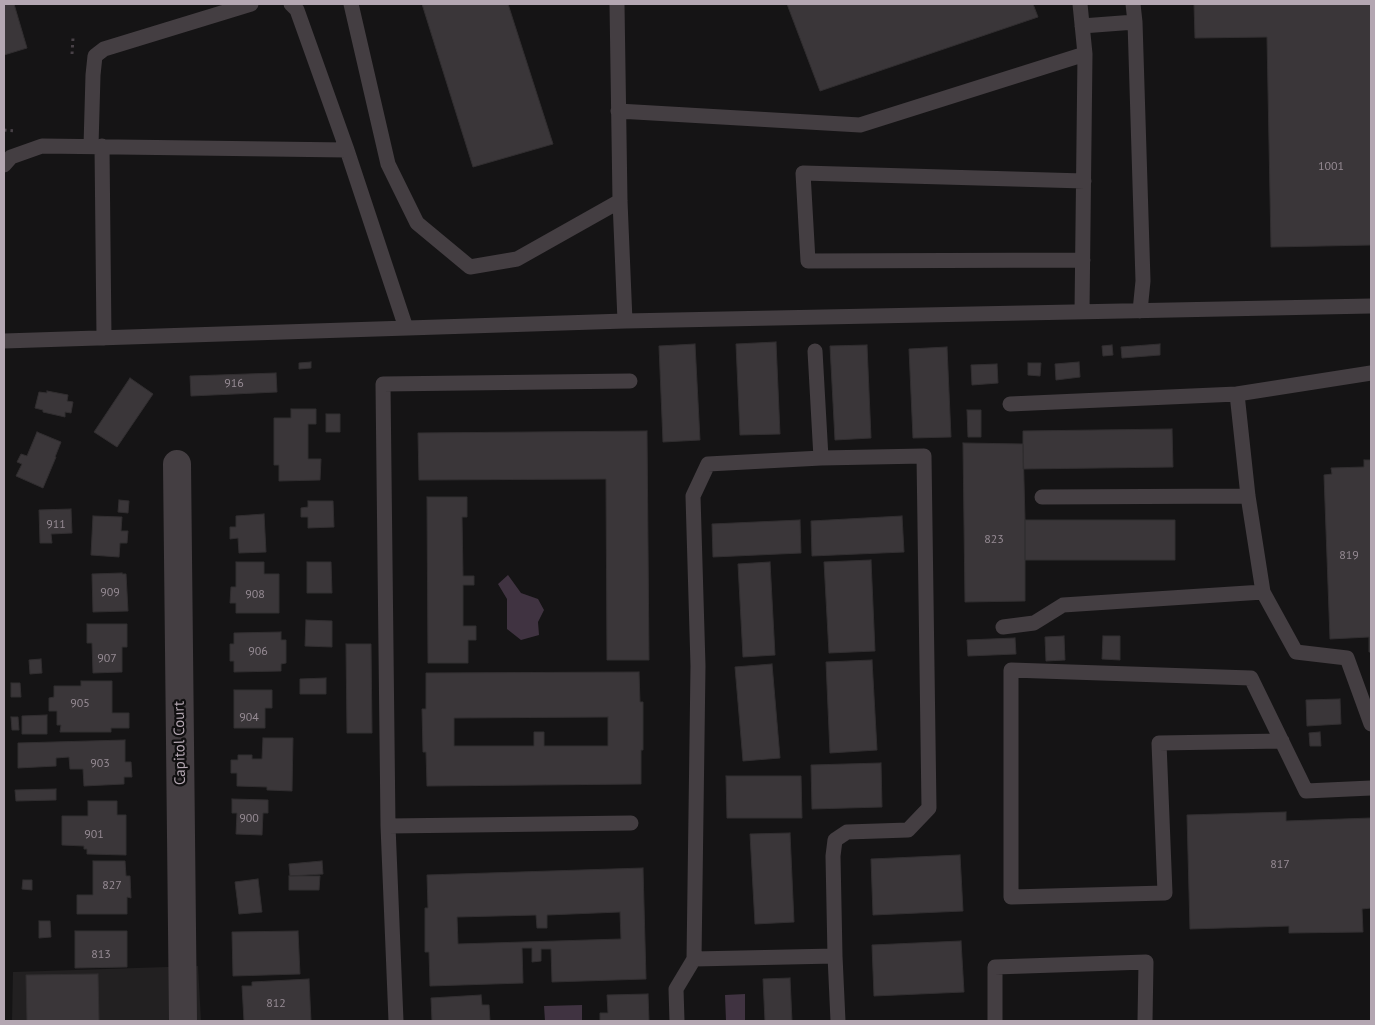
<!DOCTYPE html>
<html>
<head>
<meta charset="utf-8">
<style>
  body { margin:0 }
  #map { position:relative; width:1375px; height:1025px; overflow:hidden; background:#151415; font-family:"PT Sans",sans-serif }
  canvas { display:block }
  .frame { position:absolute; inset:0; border:5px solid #b4a7b2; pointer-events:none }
</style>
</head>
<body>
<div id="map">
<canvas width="1375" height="1025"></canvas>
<div class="frame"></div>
</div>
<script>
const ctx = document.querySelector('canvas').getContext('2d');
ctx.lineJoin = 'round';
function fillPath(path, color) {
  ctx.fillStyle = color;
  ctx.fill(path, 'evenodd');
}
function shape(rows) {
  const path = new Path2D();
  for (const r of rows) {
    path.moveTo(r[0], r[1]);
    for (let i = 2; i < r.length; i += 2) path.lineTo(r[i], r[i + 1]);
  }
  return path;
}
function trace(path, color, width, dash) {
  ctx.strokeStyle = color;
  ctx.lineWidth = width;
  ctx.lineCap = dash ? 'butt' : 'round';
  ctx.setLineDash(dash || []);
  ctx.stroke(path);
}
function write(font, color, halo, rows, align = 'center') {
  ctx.font = font + ' "PT Sans",sans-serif';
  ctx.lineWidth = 4.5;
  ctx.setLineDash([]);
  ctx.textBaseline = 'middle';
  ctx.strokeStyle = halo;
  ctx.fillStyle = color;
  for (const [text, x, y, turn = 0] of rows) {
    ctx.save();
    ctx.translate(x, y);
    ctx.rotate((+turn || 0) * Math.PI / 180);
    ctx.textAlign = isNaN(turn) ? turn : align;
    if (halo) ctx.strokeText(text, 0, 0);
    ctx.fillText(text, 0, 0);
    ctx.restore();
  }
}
const built = shape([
  [198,966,201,1021,12,1021,13,972]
]);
const water = shape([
  [508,575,521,593,538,599,544,610,538,622,539,635,521,640,507,629,507,599,498,584],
  [745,994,745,1021,726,1021,725,995],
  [582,1005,582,1021,545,1021,544,1006]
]);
const building = shape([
  [4,4,14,4,27,48,4,55,4,4],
  [422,4,508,4,553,144,473,167,422,4],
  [787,4,1033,4,1038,17,820,91,787,4],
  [1194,4,1371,4,1371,245,1271,247,1267,37,1195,38,1194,4],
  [776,342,780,434,740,435,736,344,776,342],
  [695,344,700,440,663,442,659,346,695,344],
  [1160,344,1160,355,1122,358,1121,347,1160,344],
  [867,345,871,438,835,440,830,346,867,345],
  [1112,345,1113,355,1103,356,1102,346,1112,345],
  [947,347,951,437,913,438,909,349,947,347],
  [311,362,311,368,299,369,299,363,311,362],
  [1079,362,1080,377,1056,380,1055,364,1079,362],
  [1028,363,1041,363,1040,376,1028,375,1028,363],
  [997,364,998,383,972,385,971,365,997,364],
  [276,373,277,392,191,396,190,376,276,373],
  [130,378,153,394,117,447,94,432,130,378],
  [47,391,68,395,67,401,73,402,71,413,65,412,65,417,43,412,43,410,35,408,39,392,47,393,47,391],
  [291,409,316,409,316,424,308,424,308,459,321,459,320,480,279,481,279,465,274,465,274,418,291,418,291,409],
  [967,410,981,410,981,437,968,437,967,410],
  [326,414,340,414,340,432,326,432,326,414],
  [1172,429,1173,467,1023,469,1023,431,1172,429],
  [647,431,649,660,607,660,606,479,419,480,418,433,647,431],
  [37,432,61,442,55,457,56,457,43,488,16,476,22,464,17,462,21,454,27,456,37,432],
  [963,443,1023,444,1025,520,1025,601,965,602,963,443],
  [1364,460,1371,460,1371,652,1369,652,1369,637,1330,639,1324,475,1332,474,1331,468,1364,467,1364,460],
  [427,497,467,497,467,517,462,517,463,576,474,576,474,585,463,585,463,626,476,626,476,640,468,640,468,663,428,663,427,497],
  [119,500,129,501,128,513,118,512,119,500],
  [308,501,333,501,334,527,308,528,308,517,301,517,301,508,308,507,308,501],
  [71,509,72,533,51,534,52,543,40,543,39,510,71,509],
  [264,514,266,552,239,553,238,538,230,539,230,527,236,527,236,516,264,514],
  [93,516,122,517,121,531,128,531,127,543,120,543,119,557,91,555,93,516],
  [902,516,904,552,812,556,811,521,902,516],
  [800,520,801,553,713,557,712,524,800,520],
  [1025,520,1175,520,1175,560,1025,560,1025,520],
  [871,560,875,651,829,653,824,562,871,560],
  [236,562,264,562,264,574,279,574,279,613,236,613,236,603,230,603,231,587,236,587,236,562],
  [307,562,331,562,332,593,307,593,307,562],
  [770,562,775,655,743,657,738,564,770,562],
  [122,573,122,574,126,574,128,611,93,612,92,574,122,573],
  [306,620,332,621,332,647,305,646,306,620],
  [87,624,127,624,127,647,122,647,122,672,93,673,92,643,87,643,87,624],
  [281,632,281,640,286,640,286,663,281,664,281,671,234,672,234,661,230,661,230,644,234,644,234,633,281,632],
  [1064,636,1065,660,1046,661,1045,637,1064,636],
  [1103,636,1120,636,1120,660,1102,659,1103,636],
  [1015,638,1016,654,968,656,967,640,1015,638],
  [346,644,371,644,372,733,347,733,346,644],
  [41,659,42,673,30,674,29,660,41,659],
  [872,660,877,750,830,753,826,662,872,660],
  [772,664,780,758,743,761,735,667,772,664],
  [639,672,640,702,643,702,643,750,641,750,641,784,427,786,426,752,423,752,422,709,426,709,426,673,639,672],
  [608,717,608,746,544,746,544,732,534,732,534,746,454,746,454,718,608,717],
  [326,678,326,694,300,694,300,679,326,678],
  [81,681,112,681,112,713,129,713,129,728,111,728,111,732,60,732,61,725,57,725,57,711,49,711,49,698,54,697,54,686,81,686,81,681],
  [11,683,20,683,21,697,11,697,11,683],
  [234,690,272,690,272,708,265,708,265,728,234,728,234,690],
  [1340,699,1341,724,1307,726,1306,700,1340,699],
  [47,715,47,734,22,734,22,716,47,715],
  [11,717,18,717,19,730,12,730,11,717],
  [1320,732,1321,746,1310,746,1309,733,1320,732],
  [263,738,293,738,292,791,267,790,267,787,237,786,237,773,231,773,231,760,238,760,238,755,252,755,252,759,262,759,263,738],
  [125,740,125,762,131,762,132,777,124,777,124,784,84,786,83,769,70,769,69,757,56,758,56,766,18,768,18,743,125,740],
  [881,763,882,807,812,809,811,765,881,763],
  [726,776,801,776,802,818,727,818,726,776],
  [56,789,56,800,16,801,15,790,56,789],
  [232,799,268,800,268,813,263,813,262,835,236,834,237,813,232,813,232,799],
  [88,801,117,801,117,815,126,815,126,855,87,854,87,849,84,849,84,846,62,845,62,816,88,816,88,801],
  [1286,812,1286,821,1371,818,1371,908,1362,909,1363,932,1289,933,1289,926,1190,929,1187,815,1286,812],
  [790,833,794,922,755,924,750,834,790,833],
  [960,855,963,911,873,915,871,859,960,855],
  [93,861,125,861,126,876,130,876,131,898,127,897,127,914,77,914,77,895,93,895,93,861],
  [322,861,323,874,290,876,289,864,322,861],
  [643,868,646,979,552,982,551,949,541,949,541,961,532,962,532,948,522,948,523,983,430,986,429,952,425,952,425,908,428,908,427,875,643,868],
  [620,912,621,939,458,944,457,917,536,915,537,928,547,928,547,915,620,912],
  [289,876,320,876,319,890,289,890,289,876],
  [258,879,262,912,239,914,235,882,258,879],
  [23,880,32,880,32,890,22,889,23,880],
  [39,921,50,921,51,937,39,938,39,921],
  [75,931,127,931,127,967,75,968,75,931],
  [298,931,300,974,233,976,232,932,298,931],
  [961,941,964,992,874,996,872,945,961,941],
  [98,974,99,1021,27,1021,26,975,98,974],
  [790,978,792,1021,765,1021,763,979,790,978],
  [309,979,311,1021,244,1021,242,986,252,986,252,982,309,979],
  [648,994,649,1021,600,1021,600,1013,608,1013,607,995,648,994],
  [481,995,482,1005,489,1005,490,1021,432,1021,431,998,481,995]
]);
const path = shape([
  [72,54,73,38],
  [4,130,17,131]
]);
const lane = shape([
  [291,4,297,10,347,150],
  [351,4,388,164,417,223,470,267,517,259,620,201],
  [617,4,620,201,625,321],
  [1080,4,1085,54,1082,312],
  [1133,4,1135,22,1143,281,1140,311],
  [1082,26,1135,22],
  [618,111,860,125,1085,54],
  [91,146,93,75,95,56,104,49,251,4],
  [102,146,104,338],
  [4,165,11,157,42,146,347,150,406,328],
  [1083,260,808,261,803,173,1084,181],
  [4,341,625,321,1371,306],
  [815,351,821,458],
  [1371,373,1237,394,1248,496,1263,592,1296,652,1347,658,1371,724],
  [1010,404,1237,394],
  [1042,497,1248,496],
  [1003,627,1034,623,1063,605,1263,592],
  [1282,741,1159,743,1165,893,1011,897,1011,670,1251,678,1306,791,1371,788],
  [388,826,631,823],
  [694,959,835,956],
  [396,1021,388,826,383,384,630,381],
  [677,1021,676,989,694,959,698,666,693,496,708,464,821,458,924,456,929,808,908,830,847,832,835,840,833,856,835,956,838,1021],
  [995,1021,995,967,1146,962,1145,1021]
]);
const street = shape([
  [177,464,183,1021]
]);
const numberNames = [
  ["1001",1331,167],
  ["916",234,384],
  ["911",56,525],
  ["823",994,540],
  ["819",1349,556],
  ["909",110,593],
  ["908",255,595],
  ["906",258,652],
  ["907",107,659],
  ["905",80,704],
  ["904",249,718],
  ["903",100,764],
  ["900",249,819],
  ["901",94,835],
  ["817",1280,865],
  ["827",112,886],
  ["813",101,955],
  ["812",276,1004]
];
const streetNames = [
  ["Capitol Court",180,743,-91]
];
fillPath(built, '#222021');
fillPath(water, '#403341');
fillPath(building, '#3a3639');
trace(building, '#312e30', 1);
trace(path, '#484147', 3, [2.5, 4]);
trace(lane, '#443e42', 15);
trace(street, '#443e42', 28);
write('12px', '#968b94', null, numberNames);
write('15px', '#b4a7b2', '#100f10', streetNames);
</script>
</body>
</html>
